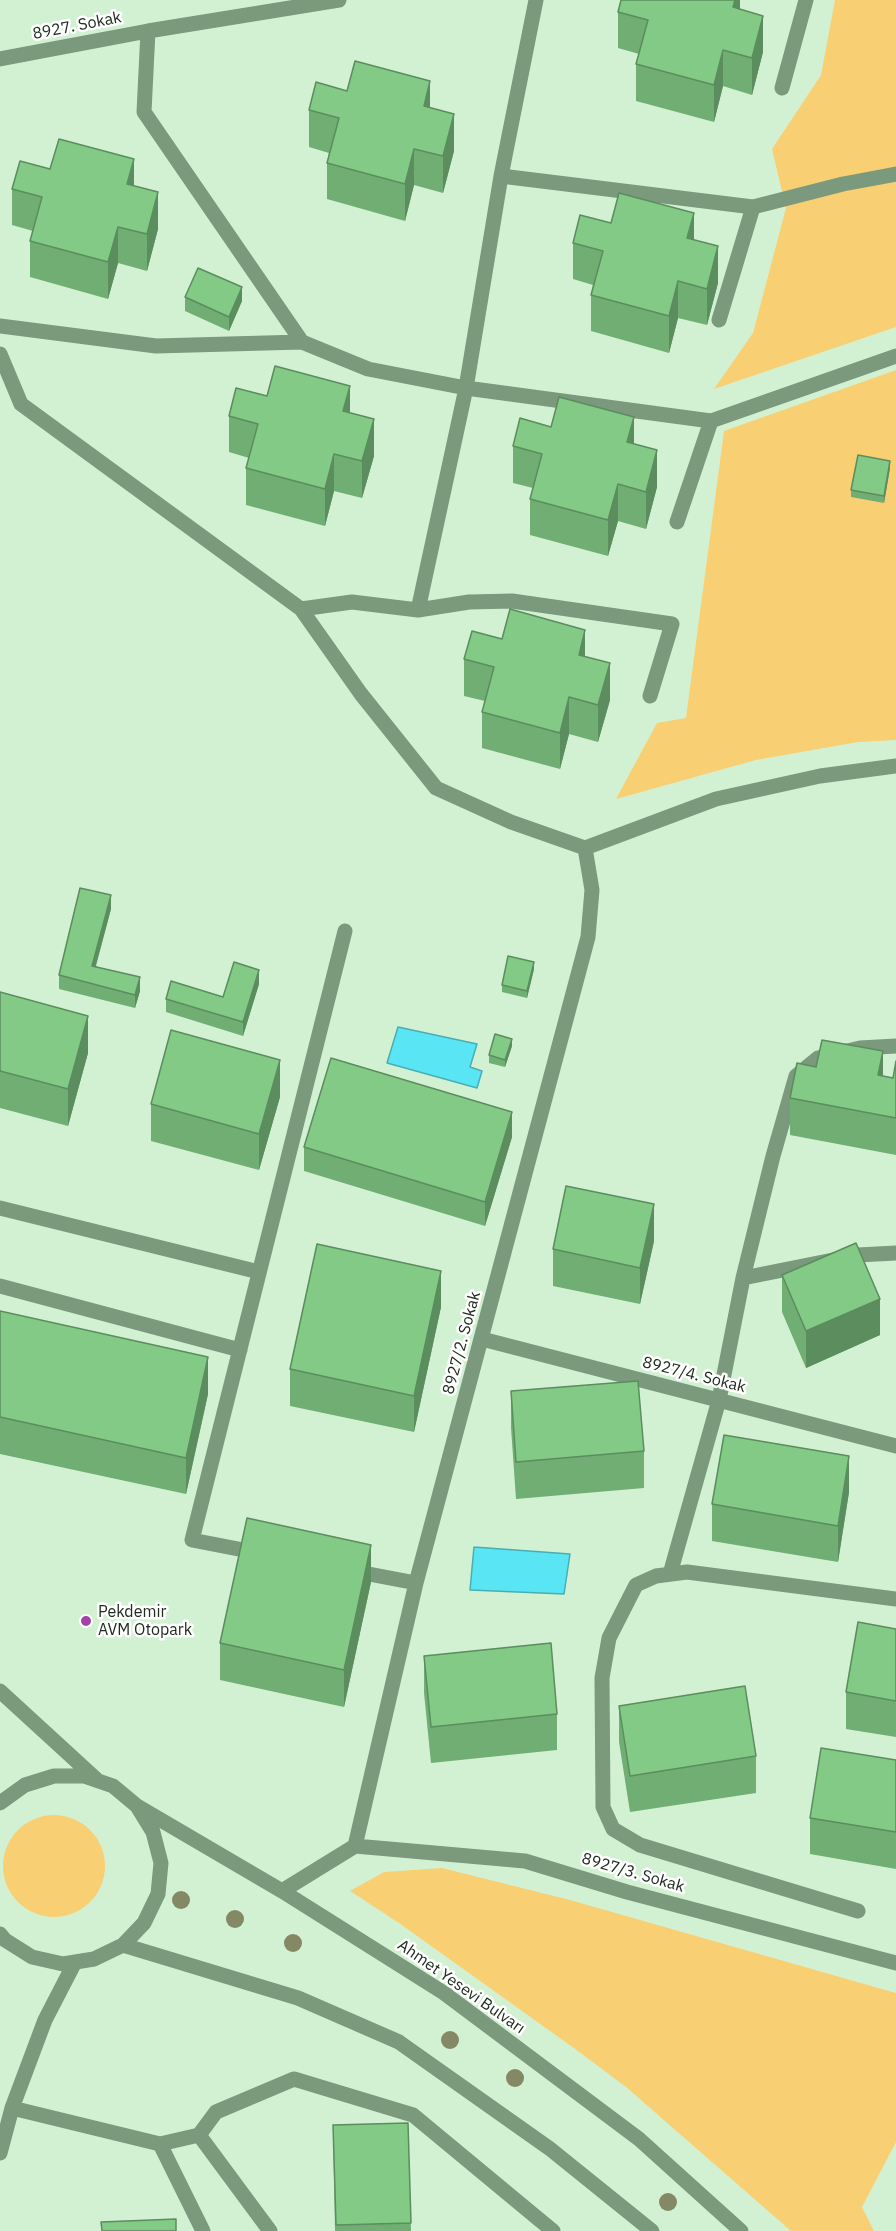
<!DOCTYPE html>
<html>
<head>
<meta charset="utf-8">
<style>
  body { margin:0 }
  canvas { display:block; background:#d2f1d3 }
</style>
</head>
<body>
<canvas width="896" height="2231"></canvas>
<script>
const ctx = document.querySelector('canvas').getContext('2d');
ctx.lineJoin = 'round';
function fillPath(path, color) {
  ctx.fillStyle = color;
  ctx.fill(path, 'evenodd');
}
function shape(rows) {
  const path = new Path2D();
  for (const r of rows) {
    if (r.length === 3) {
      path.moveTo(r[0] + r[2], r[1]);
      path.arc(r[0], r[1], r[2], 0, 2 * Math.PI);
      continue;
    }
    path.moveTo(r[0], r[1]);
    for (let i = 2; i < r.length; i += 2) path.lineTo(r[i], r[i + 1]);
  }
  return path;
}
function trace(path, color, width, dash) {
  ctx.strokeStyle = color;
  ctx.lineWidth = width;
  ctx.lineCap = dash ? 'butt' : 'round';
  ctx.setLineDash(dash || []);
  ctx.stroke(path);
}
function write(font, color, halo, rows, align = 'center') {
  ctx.font = font + ' "IBM Plex Sans",sans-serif';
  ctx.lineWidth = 5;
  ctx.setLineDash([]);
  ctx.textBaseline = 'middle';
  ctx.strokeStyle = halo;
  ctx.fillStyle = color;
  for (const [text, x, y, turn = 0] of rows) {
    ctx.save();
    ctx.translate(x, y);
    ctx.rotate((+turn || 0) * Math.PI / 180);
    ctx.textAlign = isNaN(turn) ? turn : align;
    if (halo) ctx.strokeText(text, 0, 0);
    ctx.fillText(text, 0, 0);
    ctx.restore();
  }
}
const green = shape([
  [835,0,896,0,896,327,714,389,753,333,786,208,772,149,821,75],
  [896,370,896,740,858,742,756,760,616,799,657,723,686,718,724,431],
  [54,1866,51],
  [442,1868,570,1900,896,1993,896,2142,862,2207,874,2231,791,2231,626,2087,578,2051,399,1923,350,1891,384,1872]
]);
const water = shape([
  [398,1027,477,1044,470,1067,482,1071,477,1088,387,1063,398,1027],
  [474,1547,570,1554,564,1594,470,1590,474,1547]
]);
const minor = shape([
  [148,31,144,112,302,342,368,369,466,388,711,421,896,356],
  [0,59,148,31,339,0],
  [782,88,806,0],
  [501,176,753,207,719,320],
  [753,207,843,184,896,174],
  [0,326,156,346,302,342],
  [0,354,21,404,301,609,361,694,436,788,511,822,585,848,716,799,820,776,896,766],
  [677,522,711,421],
  [301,609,352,602,418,610,466,388,501,176,536,0],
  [418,610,469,602,512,601,672,624,650,696],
  [0,1208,259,1272],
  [743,1278,858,1255,896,1253],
  [0,1286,240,1350],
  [482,1339,896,1446],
  [259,1553,192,1540,345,931],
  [353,1571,416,1583],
  [670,1574,719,1400,743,1278,773,1156,796,1076,818,1058,860,1048,896,1046],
  [0,1691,96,1779],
  [0,1803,25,1785,54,1776,84,1776,113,1786,137,1806,153,1832,161,1863,158,1894,144,1923,123,1945,94,1959,63,1964,32,1957,5,1940,0,1934],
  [137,1806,282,1891,444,1993,639,2139,741,2231],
  [355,1846,416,1583,588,937,592,890,585,848],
  [355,1846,525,1861,627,1892,896,1963],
  [282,1891,355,1846],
  [858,1911,640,1845,613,1829,603,1807,602,1678,609,1638,636,1585,656,1576,687,1572,896,1599],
  [123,1945,298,1998,399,2042,549,2148,652,2231],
  [12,2108,160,2144,203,2231],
  [199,2135,270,2231],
  [160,2144,199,2135,216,2112,294,2079,413,2115,553,2231],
  [0,2153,12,2108,45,2020,75,1962]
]);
const trees = [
  [181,1900],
  [235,1919],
  [293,1943],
  [450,2040],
  [515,2078],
  [668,2202]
];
const wall = shape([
  [740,0,740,9,763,52,752,95,723,86,714,122,636,101,636,64,639,54,618,48,618,12],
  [347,91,430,108,454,151,443,193,414,185,405,221,327,199,327,163,329,153,309,147,309,110],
  [50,169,134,186,158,229,147,271,118,263,108,299,30,277,30,241,33,231,12,225,12,189],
  [611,223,694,240,718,283,707,325,678,318,669,353,591,331,591,295,593,285,573,279,573,243],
  [185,297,242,301,229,331,185,311],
  [267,396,350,413,374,456,362,498,334,491,325,526,246,505,246,468,249,458,229,452,229,416],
  [551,427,634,444,657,487,646,529,618,521,608,556,530,535,530,499,533,488,513,483,513,446],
  [890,468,884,503,851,497,851,490],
  [502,639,585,656,610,700,598,742,569,734,560,769,482,748,482,712,485,701,464,696,464,659],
  [111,909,96,966,140,991,135,1008,59,989,59,975],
  [534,969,527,998,502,992,502,985],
  [259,984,243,1036,166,1012,166,999,223,997],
  [0,992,88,1053,68,1126,0,1108],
  [512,1046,505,1067,489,1063,489,1055],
  [896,1061,896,1155,790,1135,790,1098,816,1067,893,1078],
  [280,1097,259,1170,151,1141,151,1104],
  [512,1137,485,1226,304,1171,304,1147],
  [654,1241,640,1304,553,1286,553,1249],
  [782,1275,880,1335,806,1368,782,1312],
  [441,1307,414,1432,290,1406,290,1369],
  [0,1311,208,1394,186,1494,0,1454],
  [511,1391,644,1451,644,1488,516,1499,511,1428],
  [849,1492,838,1562,712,1541,712,1504],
  [371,1582,344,1707,220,1680,220,1643],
  [896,1629,896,1737,846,1729,846,1692],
  [424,1656,557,1714,557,1750,431,1763,424,1693],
  [619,1706,756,1756,756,1793,630,1812,619,1742],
  [896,1760,896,1869,810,1854,810,1818],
  [408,2123,411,2231,335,2231,333,2125]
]);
const shadedWall = shape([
  [735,0,740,0,740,19,733,7],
  [763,16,763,52,752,95,752,58],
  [723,50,723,86,714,122,714,85],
  [430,81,430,118,424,106],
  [454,114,454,151,443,193,443,156],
  [414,149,414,185,405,221,405,184],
  [134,159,134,196,127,184],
  [158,192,158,229,147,271,147,234],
  [694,213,694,250,687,238],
  [118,227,118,263,108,299,108,262],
  [718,246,718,283,707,325,707,289],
  [678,281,678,318,669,353,669,316],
  [242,287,242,301,229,331,229,317],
  [350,386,350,423,343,411],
  [634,417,634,454,627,442],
  [374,419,374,456,362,498,362,461],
  [657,450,657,487,646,529,646,492],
  [334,454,334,491,325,526,325,489],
  [890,461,890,468,884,503,884,496],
  [618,484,618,521,608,556,608,520],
  [585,630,585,666,579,655],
  [610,663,610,700,598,742,598,705],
  [569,697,569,734,560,769,560,733],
  [111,895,111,909,92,979,92,966],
  [534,962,534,969,527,998,527,991],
  [259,970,259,984,243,1036,243,1022],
  [140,977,140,991,135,1008,135,995],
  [88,1016,88,1053,68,1126,68,1089],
  [512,1039,512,1046,505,1067,505,1060],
  [883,1051,883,1088,878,1075],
  [280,1060,280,1097,259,1170,259,1134],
  [512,1112,512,1137,485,1226,485,1202],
  [654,1204,654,1241,640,1304,640,1268],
  [441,1271,441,1307,414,1432,414,1396],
  [880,1299,880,1335,806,1368,806,1331],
  [208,1357,208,1394,186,1494,186,1458],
  [849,1456,849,1492,838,1562,838,1526],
  [371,1545,371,1582,344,1707,344,1670]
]);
const building = shape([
  [621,0,735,0,733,7,763,16,752,58,723,50,714,85,636,64,648,20,618,12,621,0],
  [355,61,430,81,424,106,454,114,443,156,414,149,405,184,327,163,339,118,309,110,316,82,347,91,355,61],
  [59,139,134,159,127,184,158,192,147,234,118,227,108,262,30,241,42,197,12,189,20,161,50,169,59,139],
  [619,193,694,213,687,238,718,246,707,289,678,281,669,316,591,295,603,251,573,243,580,215,611,223,619,193],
  [198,268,242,287,229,317,185,297,198,268],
  [275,366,350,386,343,411,374,419,362,461,334,454,325,489,246,468,258,424,229,416,236,388,267,396,275,366],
  [559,397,634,417,627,442,657,450,646,492,618,484,608,520,530,499,542,454,513,446,520,418,551,427,559,397],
  [858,455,890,461,884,496,851,490,858,455],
  [510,609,585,630,579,655,610,663,598,705,569,697,560,733,482,712,494,667,464,659,472,631,502,639,510,609],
  [80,888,111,895,92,966,140,977,135,995,59,975,80,888],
  [508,956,534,962,527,991,502,985,508,956],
  [234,962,259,970,243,1022,166,999,171,981,223,997,234,962],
  [0,992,88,1016,68,1089,0,1071,0,992],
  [171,1030,280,1060,259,1134,151,1104,171,1030],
  [495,1034,512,1039,505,1060,489,1055,495,1034],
  [822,1040,883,1051,878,1075,893,1078,896,1061,896,1118,790,1098,797,1063,816,1067,822,1040],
  [331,1058,512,1112,485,1202,304,1147,331,1058],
  [566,1186,654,1204,640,1268,553,1249,566,1186],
  [856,1243,880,1299,806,1331,782,1275,856,1243],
  [317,1244,441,1271,414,1396,290,1369,317,1244],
  [0,1311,208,1357,186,1458,0,1417,0,1311],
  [638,1381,644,1451,516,1462,511,1391,638,1381],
  [724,1435,849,1456,838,1526,712,1504,724,1435],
  [247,1518,371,1545,344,1670,220,1643,247,1518],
  [858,1622,896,1629,896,1701,846,1692,858,1622],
  [551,1643,557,1714,431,1727,424,1656,551,1643],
  [745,1686,756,1756,630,1776,619,1706,745,1686],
  [821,1748,896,1760,896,1832,810,1818,821,1748],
  [408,2123,411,2223,336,2225,333,2125,408,2123],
  [176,2219,176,2231,102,2231,101,2222,176,2219]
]);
const markers = [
  [86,1621,6,"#a342a9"]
];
const streetNames = [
  ["8927. Sokak",77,26,-11],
  ["8927/2. Sokak",462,1343,-75],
  ["8927/4. Sokak",694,1375,14],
  ["8927/3. Sokak",633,1873,16],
  ["Ahmet Yesevi Bulvarı",461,1987,35]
];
const poiNames = [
  ["Pekdemir",98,1612],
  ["AVM Otopark",98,1630]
];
fillPath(green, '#f9cf73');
fillPath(water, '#5ae5f4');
trace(water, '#49aeb4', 1.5);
trace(minor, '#7b997c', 15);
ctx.fillStyle = '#848864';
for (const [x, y] of trees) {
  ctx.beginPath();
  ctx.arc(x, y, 9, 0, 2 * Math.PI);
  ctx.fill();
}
fillPath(wall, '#70ae73');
fillPath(shadedWall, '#5b8d5e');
fillPath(building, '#82ca86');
trace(building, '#5b8d5e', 1.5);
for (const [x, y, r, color] of markers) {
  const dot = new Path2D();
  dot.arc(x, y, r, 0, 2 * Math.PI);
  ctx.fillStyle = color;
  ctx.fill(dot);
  trace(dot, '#fff', 2);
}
write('16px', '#202c20', '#fff', streetNames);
write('16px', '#202c20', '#fff', poiNames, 'left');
</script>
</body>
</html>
